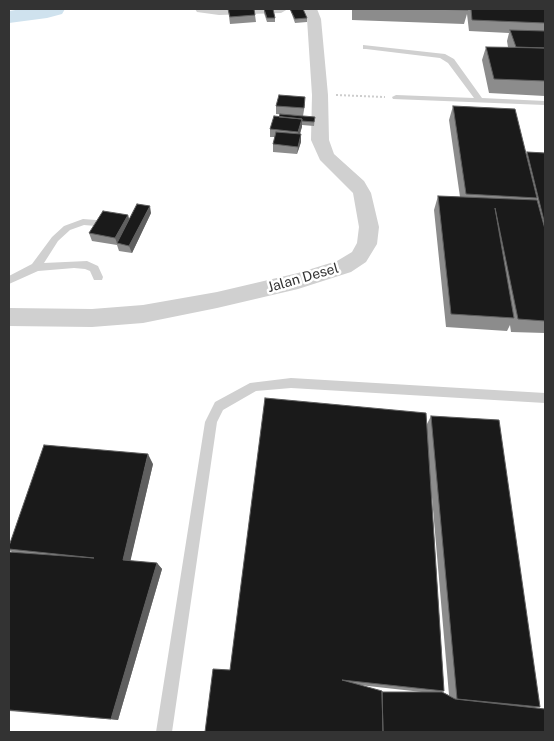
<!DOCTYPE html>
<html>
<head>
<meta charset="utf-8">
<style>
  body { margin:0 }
  #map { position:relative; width:554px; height:741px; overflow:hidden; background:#fff; font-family:"Public Sans",sans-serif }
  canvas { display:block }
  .frame { position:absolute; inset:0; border:10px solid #333; pointer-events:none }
</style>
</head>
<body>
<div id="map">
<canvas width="554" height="741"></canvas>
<div class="frame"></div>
</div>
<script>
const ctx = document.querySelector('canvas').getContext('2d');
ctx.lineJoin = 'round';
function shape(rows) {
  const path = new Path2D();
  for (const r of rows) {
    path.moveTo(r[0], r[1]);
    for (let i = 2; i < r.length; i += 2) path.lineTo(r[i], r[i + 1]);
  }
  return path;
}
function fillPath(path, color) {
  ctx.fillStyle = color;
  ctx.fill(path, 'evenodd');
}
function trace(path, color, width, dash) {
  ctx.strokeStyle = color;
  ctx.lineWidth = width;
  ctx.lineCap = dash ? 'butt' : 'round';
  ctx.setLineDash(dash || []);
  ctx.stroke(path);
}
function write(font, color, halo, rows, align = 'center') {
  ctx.font = font + ' "Public Sans",sans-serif';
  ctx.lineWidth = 5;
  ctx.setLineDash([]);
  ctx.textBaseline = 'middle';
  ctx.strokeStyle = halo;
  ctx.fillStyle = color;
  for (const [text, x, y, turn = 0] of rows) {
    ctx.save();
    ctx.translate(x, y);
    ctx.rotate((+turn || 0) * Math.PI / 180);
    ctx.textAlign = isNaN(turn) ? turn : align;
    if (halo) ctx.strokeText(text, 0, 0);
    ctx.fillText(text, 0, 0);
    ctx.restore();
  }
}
const river = shape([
  [22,9,65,9,62,14,47,18,9,23,9,11,22,9]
]);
const path = shape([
  [336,95,385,97]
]);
const service = shape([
  [363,45,445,54,454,59,482,98,545,101,545,105,393,99,392,97,396,95,474,98,448,63,440,58,366,49,363,49,363,45],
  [83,219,96,220,101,223,96,226,84,225,70,230,58,241,44,263,87,261,98,266,103,277,102,280,94,280,90,271,85,269,74,268,38,271,9,284,9,276,32,264,52,237,64,226,83,219],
  [291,378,545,393,545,403,291,388,256,391,223,410,217,422,172,732,156,732,205,422,215,402,250,383,291,378]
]);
const minor = shape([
  [195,9,288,9,281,13,219,15,197,12,195,9],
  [303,9,317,9,321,19,328,95,329,140,334,154,364,181,371,193,379,227,377,244,366,262,351,272,298,289,217,308,143,323,92,327,9,326,9,308,92,309,143,305,217,292,298,273,337,261,352,252,357,243,359,227,353,193,320,160,311,140,312,95,307,19,303,9]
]);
const wall = shape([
  [228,9,255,15,256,22,230,24],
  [264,9,275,18,275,22,267,22,264,13],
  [290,9,303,9,307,18,307,22,295,23],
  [352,9,545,9,545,96,489,93,482,60,486,47,508,47,507,41,509,33,469,31,467,14,464,24,352,20],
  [305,104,303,116,276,114,276,106],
  [453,106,526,154,527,152,545,153,545,333,511,332,510,325,507,331,446,327,434,210,438,196,460,197,449,120],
  [279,117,315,117,314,126,302,125,300,134,301,142,297,154,273,152,273,144,275,137,270,137,270,129],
  [151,213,132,253,119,251,117,245,92,241,89,233,128,215,129,219],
  [431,416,540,707,535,708,545,732,230,670,427,424],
  [431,486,449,695,442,692,444,691],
  [359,685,422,692,382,692],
  [153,464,130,561,157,563,162,569,118,720,9,711,12,552,9,550,9,546]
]);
const shadedWall = shape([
  [302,119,302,127,298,140,298,132],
  [301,134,301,142,297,154,298,147],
  [150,206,151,213,132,253,129,246],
  [128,215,130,223,117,243,115,238],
  [148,454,153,464,129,567,123,560],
  [157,563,162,569,118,720,111,719]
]);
const building = shape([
  [228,9,254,9,255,15,230,17,228,9],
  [264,9,273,9,275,18,267,18,264,9],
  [290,9,303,9,307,18,295,19,290,9],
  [423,9,468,9,468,10,423,9],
  [471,9,545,9,545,23,472,20,471,9],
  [510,30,545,31,545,48,516,47,510,30],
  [486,47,545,48,545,81,494,79,486,47],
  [279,95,305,97,304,108,276,106,279,95],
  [453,106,515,109,537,198,466,194,453,106],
  [280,114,315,117,314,122,302,121,302,119,279,117,280,114],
  [274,116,302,119,298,132,270,129,274,116],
  [276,132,301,134,298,147,273,144,276,132],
  [527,152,545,153,545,225,527,152],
  [438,196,537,200,545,229,545,321,518,319,495,208,514,318,451,314,438,196],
  [137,204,150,206,129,246,117,243,137,204],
  [103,211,128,215,115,238,89,233,103,211],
  [265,398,426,413,444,691,342,680,382,691,383,732,205,732,213,669,230,670,265,398],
  [431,416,499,420,540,707,457,699,431,416],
  [44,445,148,454,123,560,157,563,111,719,9,710,9,552,94,558,9,549,9,546,44,445],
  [382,692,442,692,455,699,545,709,545,732,383,732,382,692]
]);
const streetNames = [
  ["Jalan Desel",303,278,-16]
];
fillPath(river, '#cfe2ee');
trace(path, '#cdcdcd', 2, [2, 2]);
fillPath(service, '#d0d0d0');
fillPath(minor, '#d0d0d0');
fillPath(wall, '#8c8c8c');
fillPath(shadedWall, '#5f5f5f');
fillPath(building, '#1a1a1a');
trace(building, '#5f5f5f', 1);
write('14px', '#333', '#fff', streetNames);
</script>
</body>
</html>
